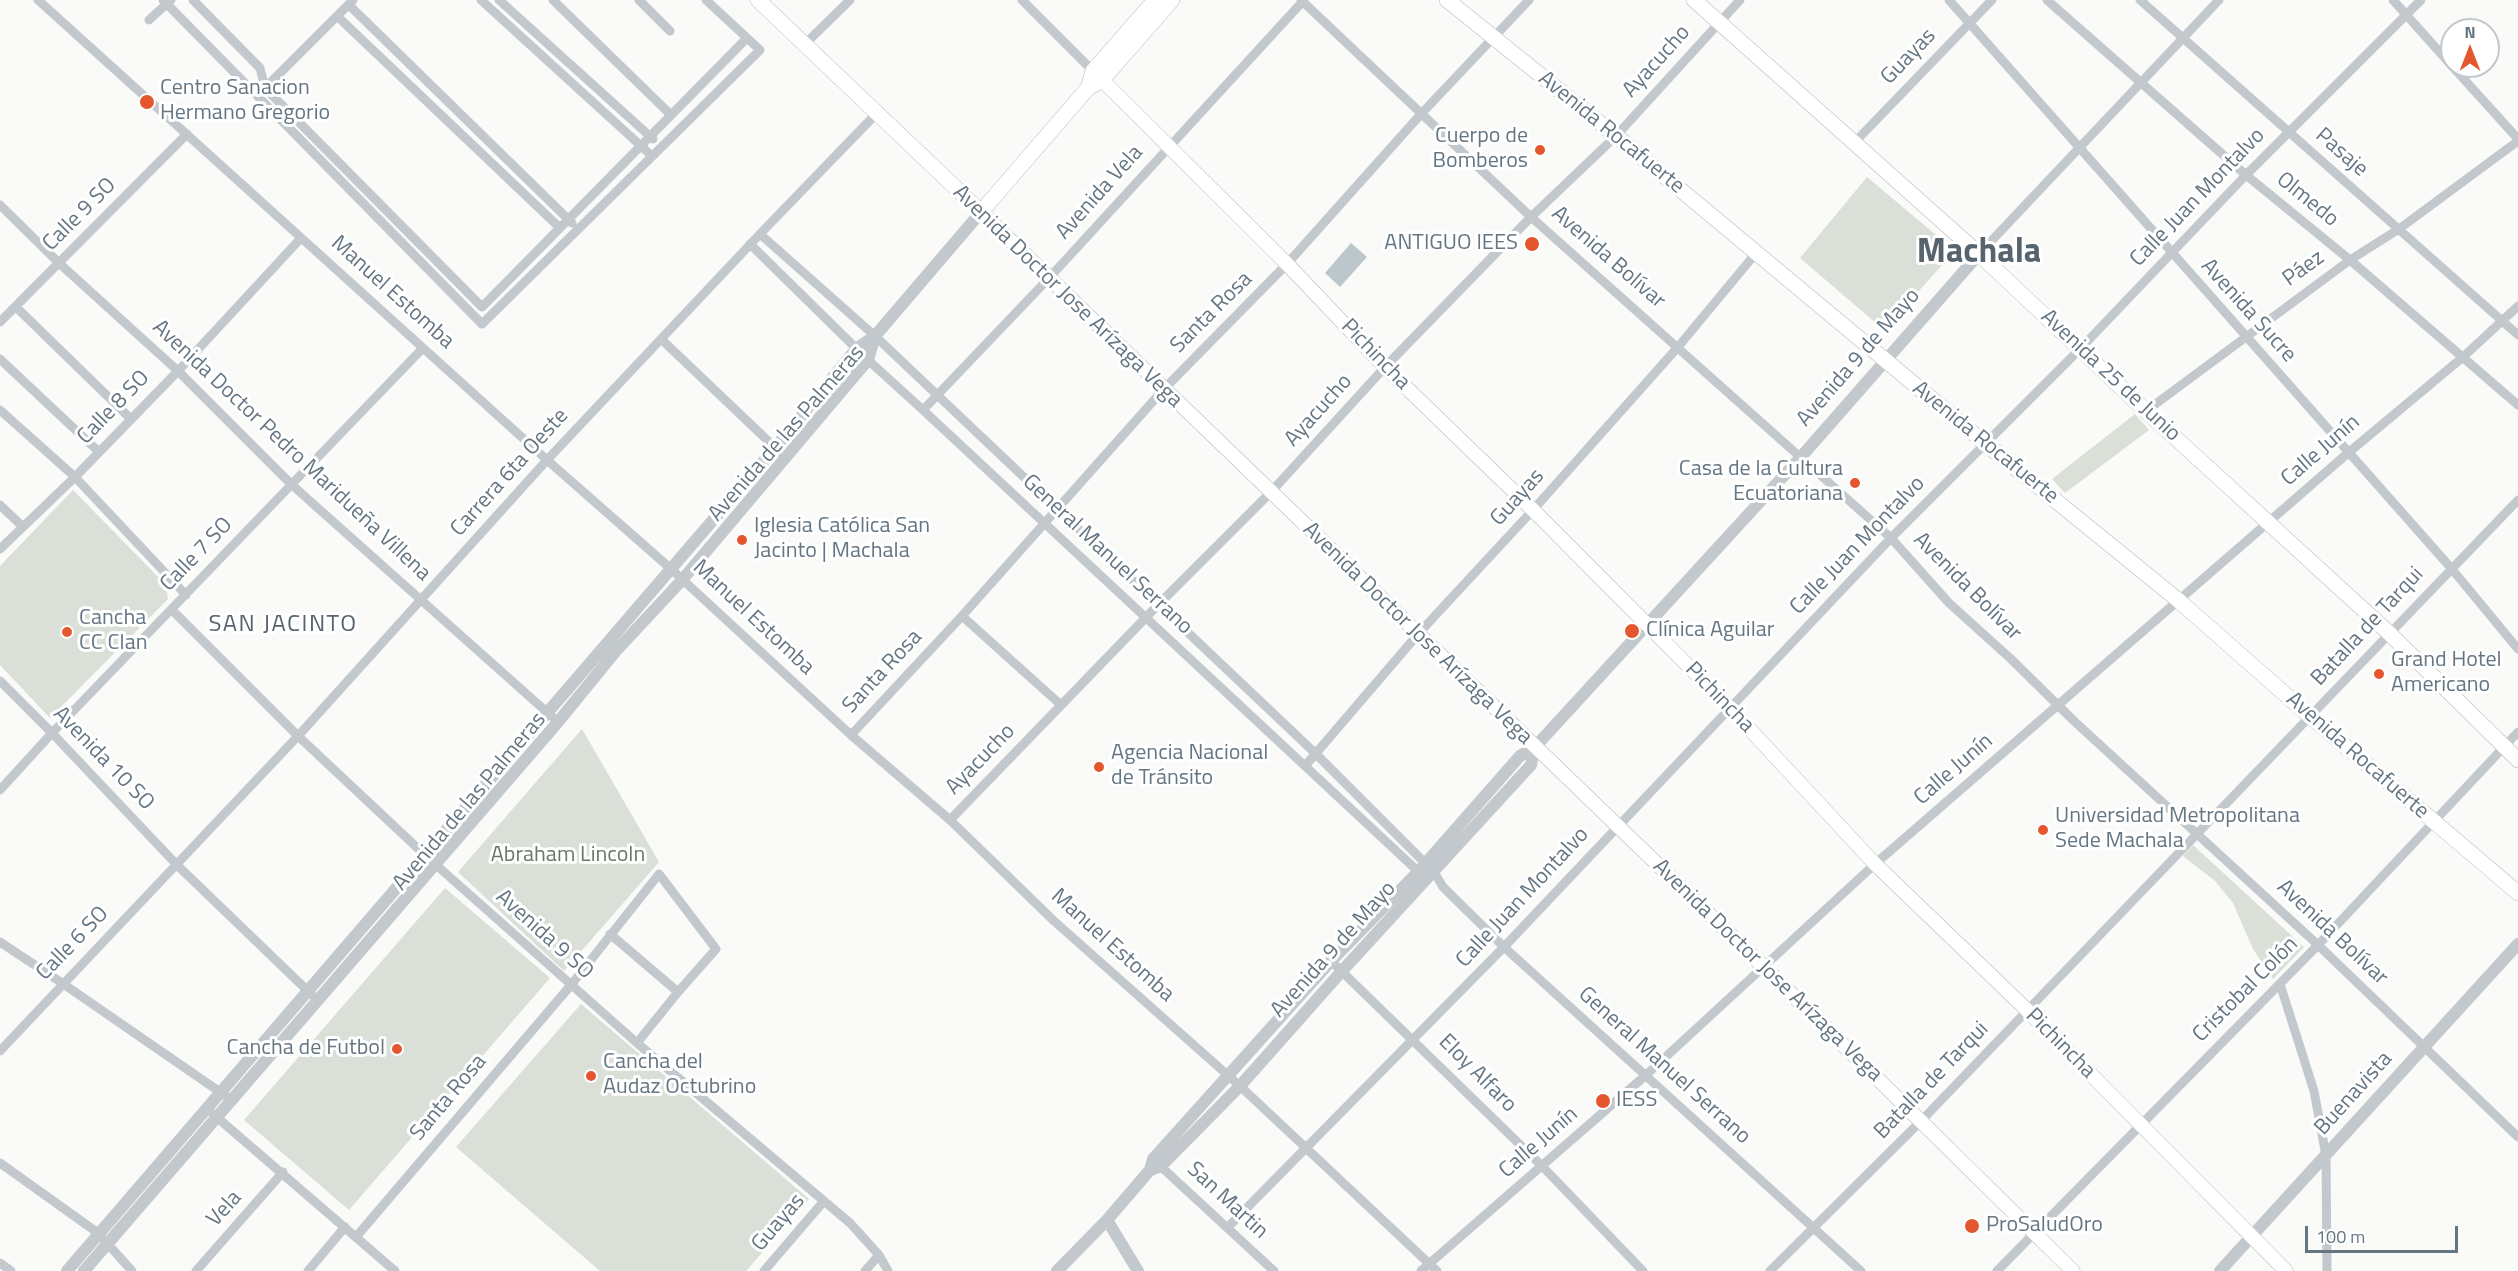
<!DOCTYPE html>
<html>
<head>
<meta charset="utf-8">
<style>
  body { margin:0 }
  #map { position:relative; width:2518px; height:1271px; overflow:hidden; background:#fafaf8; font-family:"Titillium Web",sans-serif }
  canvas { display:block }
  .north { position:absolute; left:2440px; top:18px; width:60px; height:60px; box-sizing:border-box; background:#fff; border:2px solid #c1c8cd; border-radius:50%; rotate:0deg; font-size:16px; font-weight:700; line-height:24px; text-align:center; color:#657683 }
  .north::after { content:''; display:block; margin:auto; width:21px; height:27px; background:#e4572e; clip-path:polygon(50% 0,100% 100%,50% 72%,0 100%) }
  .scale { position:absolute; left:2305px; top:1226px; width:153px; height:27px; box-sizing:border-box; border:3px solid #657683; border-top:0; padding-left:8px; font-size:18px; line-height:21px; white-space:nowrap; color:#657683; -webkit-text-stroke:4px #fff; paint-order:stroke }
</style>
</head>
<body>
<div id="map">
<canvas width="2518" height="1271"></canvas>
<div class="north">N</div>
<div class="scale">100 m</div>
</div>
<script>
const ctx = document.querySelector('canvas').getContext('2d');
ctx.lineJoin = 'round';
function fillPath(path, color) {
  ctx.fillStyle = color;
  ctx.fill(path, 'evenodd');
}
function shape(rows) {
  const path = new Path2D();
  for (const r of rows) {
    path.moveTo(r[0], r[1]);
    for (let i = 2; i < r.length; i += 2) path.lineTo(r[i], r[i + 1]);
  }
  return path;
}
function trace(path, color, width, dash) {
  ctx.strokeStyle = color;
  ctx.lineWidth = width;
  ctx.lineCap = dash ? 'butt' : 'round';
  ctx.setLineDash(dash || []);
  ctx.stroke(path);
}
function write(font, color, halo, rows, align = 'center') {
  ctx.font = font + ' "Titillium Web",sans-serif';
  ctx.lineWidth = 6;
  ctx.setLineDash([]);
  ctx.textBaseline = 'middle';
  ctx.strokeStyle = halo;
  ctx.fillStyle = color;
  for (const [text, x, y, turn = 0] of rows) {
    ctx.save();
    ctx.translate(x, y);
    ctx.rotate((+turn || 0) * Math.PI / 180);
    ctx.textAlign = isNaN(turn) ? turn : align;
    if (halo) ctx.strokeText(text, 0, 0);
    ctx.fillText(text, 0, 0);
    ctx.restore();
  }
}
const green = shape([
  [1867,177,1942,240,1942,265,1884,330,1800,258],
  [2135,414,2149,430,2065,493,2052,479],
  [73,490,166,585,168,599,50,718,0,665,0,566],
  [582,729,659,862,564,971,458,872],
  [2193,845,2304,947,2273,979,2253,949,2233,903,2215,881,2183,856],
  [445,888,550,978,349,1210,244,1120],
  [581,1004,809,1199,746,1271,600,1271,456,1147]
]);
const water = shape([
  [1351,243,1367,257,1340,287,1325,273]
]);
const minor = shape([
  [38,0,547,460,670,568,851,735,950,820,1054,921,1240,1086,1437,1271],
  [163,0,482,324,760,50,706,0],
  [193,0,260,68,265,88,482,307,747,38],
  [481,0,652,156],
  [499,0,653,139],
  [553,0,671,115],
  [639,0,670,31],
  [1022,0,1093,71],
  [1301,0,1531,217,1891,538,1949,603,2011,659,2074,721,2318,945,2518,1137],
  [1949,0,2451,568,2518,649],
  [2047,0,2246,175,2350,260,2518,405],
  [2140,0,2518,335],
  [2393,0,2452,66],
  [349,5,572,223],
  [337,16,560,228],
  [149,20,171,0],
  [804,45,850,0],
  [2452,66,2518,139],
  [263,90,353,0],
  [1854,143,1992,0],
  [0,205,60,264,178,371,292,485,558,722],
  [760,234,875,336,1315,753,1434,872,1443,887,1504,947,1861,1271],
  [750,244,868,360,923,410,1422,875],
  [1979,254,2219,0],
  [16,307,131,419],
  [0,322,187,134],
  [661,339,785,457],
  [0,359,99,452],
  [0,410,75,477,186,595],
  [923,410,1050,277,1304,0],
  [2146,411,2350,260,2399,229,2518,141],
  [0,505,23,527],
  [0,549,75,477,178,371,301,238],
  [172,610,298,736,426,856,637,1043,850,1223,879,1255,888,1271],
  [962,616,1061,705],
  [0,681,52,733,177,865,312,995],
  [851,735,962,616,1163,390,1287,264,1421,114,1529,0],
  [1305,766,1419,633,1533,510,1678,347,1756,253],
  [0,790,52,733,423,348],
  [950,820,1157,606,1271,492,1385,367,1531,217,1616,136,1740,0],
  [610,934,678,992],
  [0,942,62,983,233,1101],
  [1331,961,1542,1166,1643,1271],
  [2280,984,2314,1091,2326,1156,2327,1271],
  [0,1051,298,736,547,460,760,234,877,113],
  [213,1114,395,1271],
  [0,1163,98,1233,132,1271],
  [1157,1163,1274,1271],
  [1228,1227,1504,947,1891,538,2080,349,2246,175,2421,0],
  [356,1237,571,985,659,874,716,949,678,992,637,1043],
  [0,1263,11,1271],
  [196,1271,283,1172],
  [308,1271,345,1227],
  [764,1271,824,1201],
  [865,1271,879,1255],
  [1421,1271,1646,1075,1875,864,2348,453,2463,357,2518,306],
  [1770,1271,1922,1120,2518,500],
  [1997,1271,2318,945,2518,732]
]);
const tertiary = shape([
  [1150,1170,1161,1166,1240,1086,1342,971,1531,765,1535,747],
  [1107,1220,1138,1271],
  [67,1271,775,448,856,349,875,336,981,212],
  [84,1271,558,722,615,652,682,580,868,360,875,336],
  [1057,1271,1107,1220,1150,1170,1153,1159,1331,961,1418,872,1520,756,1535,747,1801,457,1979,254],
  [2220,1271,2518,944]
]);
const secondary = shape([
  [1095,73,1287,264,1385,367,1533,510,1729,707,1875,864,2027,1010,2286,1271],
  [981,212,1765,968,2073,1271]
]);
const primary = shape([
  [758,0,981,212,1088,88,1093,71,1155,0],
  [1447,0,1616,136,1986,444,2178,600,2311,717,2518,893],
  [1694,0,1979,254,2146,411,2389,633,2518,760],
  [1088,88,1102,80,1172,0]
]);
const markers = [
  [147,102,8,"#e4572e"],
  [1540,150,6,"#e4572e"],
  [1532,244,8,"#e4572e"],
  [1855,483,6,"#e4572e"],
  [742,540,6,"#e4572e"],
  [1632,631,8,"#e4572e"],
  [67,632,6,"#e4572e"],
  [2379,674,6,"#e4572e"],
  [1099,767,6,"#e4572e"],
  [2043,830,6,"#e4572e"],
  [397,1049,6,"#e4572e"],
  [591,1076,6,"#e4572e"],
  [1603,1101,8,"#e4572e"],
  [1972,1226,8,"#e4572e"]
];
const streetNames = [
  ["Guayas",1909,57,-46],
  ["Ayacucho",1657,62,-48],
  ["Avenida Rocafuerte",1611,133,39],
  ["Pasaje",2341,153,41],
  ["Avenida Vela",1100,193,-48],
  ["Calle Juan Montalvo",2198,198,-46],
  ["Olmedo",2307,200,39],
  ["Calle 9 SO",80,215,-45],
  ["Avenida Bolívar",1608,258,41],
  ["Páez",2304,269,-36],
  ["Manuel Estomba",392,293,42],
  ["Avenida Doctor Jose Arízaga Vega",1067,297,44],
  ["Avenida Sucre",2248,311,48],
  ["Santa Rosa",1212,313,-45],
  ["Pichincha",1375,355,46],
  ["Avenida 9 de Mayo",1859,358,-49],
  ["Avenida 25 de Junio",2110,376,43],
  ["Calle 8 SO",114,408,-46],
  ["Ayacucho",1319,411,-48],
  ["Avenida de las Palmeras",787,434,-49],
  ["Avenida Rocafuerte",1985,443,39],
  ["Avenida Doctor Pedro Maridueña Villena",291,451,43],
  ["Calle Junín",2321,451,-41],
  ["Carrera 6ta Oeste",510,473,-48],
  ["Guayas",1518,498,-48],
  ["Calle Juan Montalvo",1858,546,-46],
  ["Calle 7 SO",197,555,-46],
  ["General Manuel Serrano",1107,555,43],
  ["Avenida Bolívar",1967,587,45],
  ["Manuel Estomba",753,618,43],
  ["Batalla de Tarqui",2368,627,-47],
  ["Avenida Doctor Jose Arízaga Vega",1417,634,44],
  ["Santa Rosa",883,672,-47],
  ["Pichincha",1719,698,46],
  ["Avenida Rocafuerte",2357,756,41],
  ["Avenida 10 SO",103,759,46],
  ["Ayacucho",981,760,-46],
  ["Calle Junín",1954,770,-41],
  ["Avenida de las Palmeras",470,802,-50],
  ["Calle Juan Montalvo",1523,898,-47],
  ["Avenida Bolívar",2332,933,43],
  ["Avenida 9 SO",544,935,42],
  ["Calle 6 SO",73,944,-46],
  ["Manuel Estomba",1112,946,42],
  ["Avenida 9 de Mayo",1334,950,-48],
  ["Avenida Doctor Jose Arízaga Vega",1767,971,44],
  ["Cristobal Colón",2246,990,-45],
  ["Pichincha",2060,1044,45],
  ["General Manuel Serrano",1664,1066,42],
  ["Eloy Alfaro",1477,1074,45],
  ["Batalla de Tarqui",1932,1081,-46],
  ["Buenavista",2354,1094,-48],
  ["Santa Rosa",449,1098,-50],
  ["Calle Junín",1539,1143,-41],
  ["San Martin",1227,1201,43],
  ["Vela",225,1209,-48],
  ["Guayas",779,1223,-49]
];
const poiNames = [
  ["Centro Sanacion",160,89],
  ["Hermano Gregorio",160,114],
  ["Cuerpo de",1528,137,"right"],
  ["Bomberos",1528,162,"right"],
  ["ANTIGUO IEES",1518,244,"right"],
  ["Casa de la Cultura",1843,470,"right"],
  ["Ecuatoriana",1843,495,"right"],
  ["Iglesia Católica San",754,527],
  ["Jacinto | Machala",754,552],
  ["Cancha",79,619],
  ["CC Clan",79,644],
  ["Clínica Aguilar",1646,631],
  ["Grand Hotel",2391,661],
  ["Americano",2391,686],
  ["Agencia Nacional",1111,754],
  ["de Tránsito",1111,779],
  ["Universidad Metropolitana",2055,817],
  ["Sede Machala",2055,842],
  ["Cancha de Futbol",385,1049,"right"],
  ["Cancha del",603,1063],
  ["Audaz Octubrino",603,1088],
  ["IESS",1616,1101],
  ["ProSaludOro",1986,1226]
];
const parkNames = [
  ["Abraham Lincoln",568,856]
];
const neighbourhoodNames = [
  ["SAN JACINTO",283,625]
];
const townNames = [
  ["Machala",1979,254]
];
fillPath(green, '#dadfd7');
fillPath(water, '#bbc7cb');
trace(secondary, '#b3babf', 15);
trace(primary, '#b5babe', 16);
trace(minor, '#c3c8cc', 9);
trace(tertiary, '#c3c8cc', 12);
trace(secondary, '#fff', 14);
trace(primary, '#fff', 15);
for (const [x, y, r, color] of markers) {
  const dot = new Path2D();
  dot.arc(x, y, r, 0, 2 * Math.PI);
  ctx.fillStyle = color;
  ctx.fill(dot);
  trace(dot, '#fff', 2);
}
write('22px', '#657683', '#fff', streetNames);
write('22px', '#657683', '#fff', poiNames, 'left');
write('22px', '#687a64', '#fff', parkNames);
ctx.letterSpacing = '1.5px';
write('24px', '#57646e', '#fff', neighbourhoodNames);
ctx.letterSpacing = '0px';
write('bold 34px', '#57646e', '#fff', townNames);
</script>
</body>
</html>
